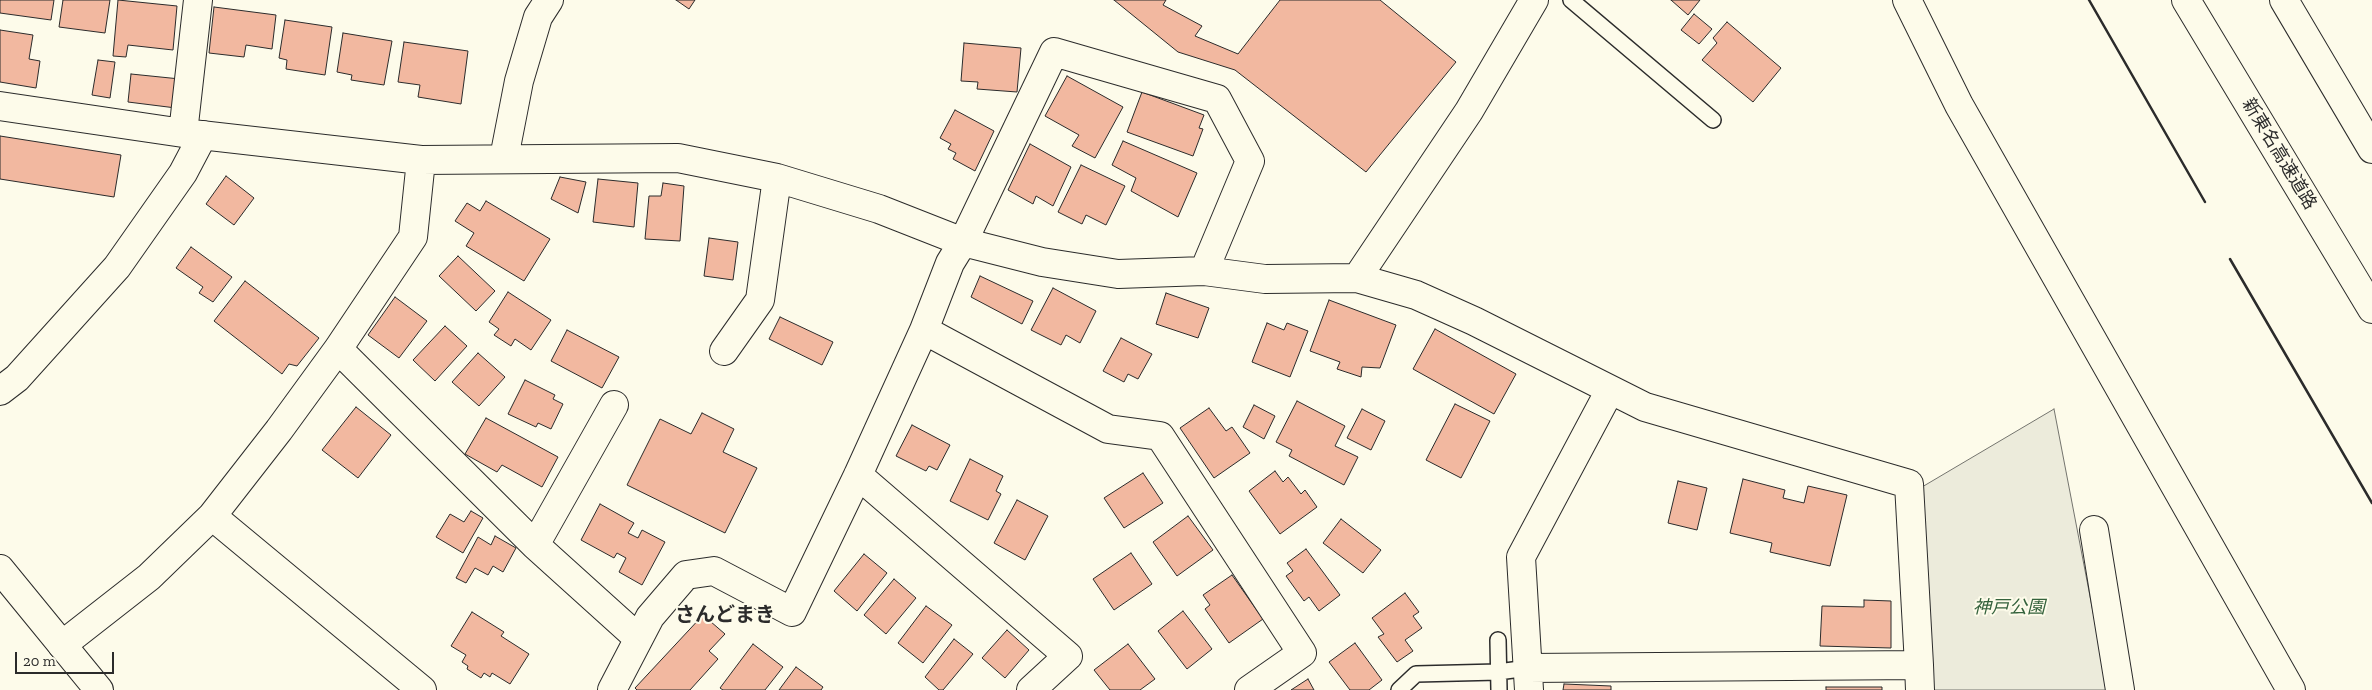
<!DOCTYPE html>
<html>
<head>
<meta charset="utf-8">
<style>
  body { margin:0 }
  #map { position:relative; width:2372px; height:690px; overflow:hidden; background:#fdfbea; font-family:"Zilla Slab",serif }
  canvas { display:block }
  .scale { position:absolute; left:15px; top:652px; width:99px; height:22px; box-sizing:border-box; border:2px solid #2b2b2b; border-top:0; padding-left:6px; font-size:15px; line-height:18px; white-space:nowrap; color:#2b2b2b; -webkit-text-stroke:4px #fdfbea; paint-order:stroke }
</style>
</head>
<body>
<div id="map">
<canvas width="2372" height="690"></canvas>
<div class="scale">20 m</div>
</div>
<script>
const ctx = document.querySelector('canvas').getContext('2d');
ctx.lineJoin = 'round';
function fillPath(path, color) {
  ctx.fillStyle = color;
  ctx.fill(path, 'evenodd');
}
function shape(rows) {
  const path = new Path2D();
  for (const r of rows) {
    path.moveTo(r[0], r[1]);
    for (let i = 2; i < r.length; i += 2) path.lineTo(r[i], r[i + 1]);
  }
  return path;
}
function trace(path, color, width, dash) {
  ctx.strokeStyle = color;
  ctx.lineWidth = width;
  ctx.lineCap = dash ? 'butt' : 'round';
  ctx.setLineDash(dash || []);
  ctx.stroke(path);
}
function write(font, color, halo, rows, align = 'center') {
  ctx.font = font + ' "Zilla Slab","Noto Sans JP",serif';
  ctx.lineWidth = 4;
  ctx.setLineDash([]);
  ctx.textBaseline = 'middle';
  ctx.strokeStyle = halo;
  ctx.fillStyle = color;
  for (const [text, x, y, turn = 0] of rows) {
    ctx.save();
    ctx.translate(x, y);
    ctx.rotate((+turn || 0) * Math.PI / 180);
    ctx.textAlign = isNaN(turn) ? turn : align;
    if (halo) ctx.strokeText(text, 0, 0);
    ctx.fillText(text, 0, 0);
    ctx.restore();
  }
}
const green = shape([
  [2054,409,2108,690,1932,690,1922,487,2054,409]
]);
const building = shape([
  [0,0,54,0,51,20,0,13,0,0],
  [63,0,110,0,105,33,59,27,63,0],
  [118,0,177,6,173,50,128,45,126,57,113,56,118,0],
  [676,0,695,0,689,9,676,0],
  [1114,0,1166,0,1163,5,1202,26,1195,36,1238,54,1280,0,1380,0,1456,62,1366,172,1235,70,1178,52,1114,0],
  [1671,0,1700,0,1688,15,1671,0],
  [214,7,276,15,272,49,246,45,244,57,209,53,214,7],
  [1694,14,1712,29,1699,44,1681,30,1694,14],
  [285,20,332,27,325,75,286,69,287,60,279,58,285,20],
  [1727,22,1781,68,1753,102,1702,60,1717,43,1713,38,1727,22],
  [0,30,33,35,29,59,40,61,36,88,0,82,0,30],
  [343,33,392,41,384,85,351,80,352,75,337,72,343,33],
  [404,42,468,51,461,104,418,97,420,85,398,82,404,42],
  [964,43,1021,48,1017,92,977,89,978,82,961,81,964,43],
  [98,60,115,62,110,98,92,95,98,60],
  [131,74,180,79,176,108,128,102,131,74],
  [1067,76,1123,107,1095,158,1072,146,1079,135,1045,116,1067,76],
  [1142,92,1204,115,1199,128,1203,129,1193,156,1127,132,1142,92],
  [955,110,994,131,975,171,953,159,956,153,948,149,951,144,940,138,955,110],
  [0,136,121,155,114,197,0,179,0,136],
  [1123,141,1197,173,1178,217,1131,191,1136,178,1112,165,1123,141],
  [1030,144,1071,167,1053,206,1036,196,1033,204,1008,190,1030,144],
  [1081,165,1125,186,1106,225,1086,215,1082,224,1058,212,1081,165],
  [226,176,254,198,234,225,206,204,226,176],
  [560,177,586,182,578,213,551,199,560,177],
  [598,179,638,183,634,227,593,222,598,179],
  [663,183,684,186,680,241,645,239,649,196,661,196,663,183],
  [486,201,550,239,524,281,466,246,474,233,455,221,467,203,480,211,486,201],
  [709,238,738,242,733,280,704,276,709,238],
  [191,247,232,277,213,302,199,293,203,287,176,268,191,247],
  [458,256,495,291,476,311,439,276,458,256],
  [980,276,1033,301,1022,324,971,297,980,276],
  [245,281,319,338,297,366,289,364,282,374,214,321,245,281],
  [1053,288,1096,311,1080,343,1066,335,1061,345,1031,330,1053,288],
  [508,292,551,320,531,350,515,339,511,346,494,335,499,329,489,322,508,292],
  [1166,293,1209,308,1198,338,1156,324,1166,293],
  [395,297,427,321,399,358,368,335,395,297],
  [1329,300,1396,325,1380,368,1362,367,1361,377,1337,369,1340,362,1310,351,1329,300],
  [780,317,833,342,822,365,769,339,780,317],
  [1267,323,1284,330,1287,323,1308,331,1290,377,1252,362,1267,323],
  [445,326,467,346,435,381,413,360,445,326],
  [1435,329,1516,374,1494,414,1413,369,1435,329],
  [567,330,619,357,602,388,551,361,567,330],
  [1121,338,1152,354,1138,379,1128,374,1124,382,1103,371,1121,338],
  [478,353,505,377,479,406,452,382,478,353],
  [525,380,555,395,553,399,563,404,551,429,538,423,536,427,508,414,525,380],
  [1297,401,1345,426,1335,446,1358,457,1344,485,1289,456,1292,450,1276,442,1297,401],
  [1455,404,1490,421,1461,478,1426,460,1455,404],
  [1254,405,1275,416,1264,439,1243,427,1254,405],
  [356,407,391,435,358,478,322,450,356,407],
  [1209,408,1226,431,1232,427,1250,453,1214,478,1180,428,1209,408],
  [1362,409,1385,421,1371,450,1347,438,1362,409],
  [702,413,734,429,723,452,757,468,725,533,627,485,660,419,691,434,702,413],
  [486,418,558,457,542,487,502,465,497,472,465,454,486,418],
  [912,425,950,445,937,470,929,466,926,471,896,456,912,425],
  [970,459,1003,476,996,491,1001,494,988,520,950,501,970,459],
  [1275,471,1283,482,1288,477,1301,494,1305,490,1317,507,1280,534,1249,491,1275,471],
  [1143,473,1163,503,1124,528,1104,498,1143,473],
  [1743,479,1785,490,1783,498,1804,503,1808,486,1847,495,1830,566,1770,552,1772,543,1730,533,1743,479],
  [1678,481,1707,488,1697,530,1668,523,1678,481],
  [1017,500,1048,516,1025,560,994,543,1017,500],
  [600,504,634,523,628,533,638,538,642,530,665,542,642,585,619,572,626,558,617,553,614,558,581,540,600,504],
  [471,511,483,518,463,553,436,537,450,514,464,522,471,511],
  [1188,516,1213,550,1177,576,1153,542,1188,516],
  [1341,519,1381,550,1363,573,1323,543,1341,519],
  [495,536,516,548,503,572,493,566,488,575,475,568,466,583,456,578,478,537,491,545,495,536],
  [1306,549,1340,595,1319,611,1309,597,1304,601,1286,576,1293,571,1287,563,1306,549],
  [1131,553,1152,584,1114,610,1093,579,1131,553],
  [864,554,887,573,857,611,834,591,864,554],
  [1232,575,1263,619,1229,643,1205,609,1210,605,1203,595,1232,575],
  [894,579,916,598,886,634,864,615,894,579],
  [1405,593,1419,612,1413,616,1422,628,1405,640,1413,651,1397,662,1378,637,1384,634,1372,618,1405,593],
  [1864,600,1891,601,1891,648,1820,646,1822,606,1864,607,1864,600],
  [926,606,952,625,923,663,898,643,926,606],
  [1183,611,1212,649,1187,669,1158,631,1183,611],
  [472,612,504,632,501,636,529,654,510,684,492,673,490,677,484,673,481,678,467,669,468,666,462,662,466,655,451,646,472,612],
  [703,615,725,634,709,651,718,659,690,690,637,690,635,688,703,615],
  [1007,630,1029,650,1005,678,982,658,1007,630],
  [954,639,973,654,943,690,939,690,925,677,954,639],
  [1355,643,1382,680,1369,690,1350,690,1329,662,1355,643],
  [753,644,783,667,765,690,723,690,720,688,753,644],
  [1128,644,1155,679,1140,690,1110,690,1094,670,1128,644],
  [796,667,823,687,821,690,779,690,796,667],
  [1308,679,1314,690,1291,690,1308,679],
  [1564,684,1611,686,1611,690,1563,690,1564,684],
  [1826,687,1882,687,1882,690,1826,690,1826,687]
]);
const lane = shape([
  [1571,0,1713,120],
  [1498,640,1499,690],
  [1399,690,1416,674,1498,672,1528,668]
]);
const street = shape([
  [0,106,183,133,421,160,678,158,777,178,879,209,963,242,1042,262,1118,274,1204,271,1265,279,1357,278,1416,295,1474,321,1645,407,1909,484,1919,665],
  [183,133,198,0],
  [504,158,519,81,538,17,549,0],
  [421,160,413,237,338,349,535,545,638,638],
  [1357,278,1469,111,1534,0],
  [924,330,1108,429,1160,436,1302,653,1249,690],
  [338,349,279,430,212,516,422,690],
  [724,351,760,300,777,178],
  [858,475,1068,656,1031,690],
  [2094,530,2120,690],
  [535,545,614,405],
  [62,645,149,577,212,516],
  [1528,668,1919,665,1920,690],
  [612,690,650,617,686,575,714,571,792,612,858,475,924,330,950,263,963,242,1054,52,1217,99,1250,161,1204,271],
  [1529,690,1521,557,1610,390]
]);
const secondary = shape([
  [1907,0,1959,105,2291,690],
  [0,391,17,378,117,267,183,173,203,135],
  [0,569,99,690]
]);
const highway = shape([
  [2186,0,2372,309],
  [2284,0,2372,149]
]);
const wall = shape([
  [2089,0,2205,202],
  [2230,259,2372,503]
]);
const streetNames = [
  ["新東名高速道路",2279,154,59]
];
const parkNames = [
  ["神戸公園",2009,608]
];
const quarterNames = [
  ["さんどまき",725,615]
];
fillPath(green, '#ecebdb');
trace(green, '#74746e', 1);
fillPath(building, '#f2b8a0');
trace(building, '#2b2b2b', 1);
trace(lane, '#2b2b2b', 18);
trace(street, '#2b2b2b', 30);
trace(secondary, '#2b2b2b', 30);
trace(highway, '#2b2b2b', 30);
trace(lane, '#fdfbea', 15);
trace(street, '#fdfbea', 28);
trace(secondary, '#fdfbea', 28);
trace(highway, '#fdfbea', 28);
trace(wall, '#2b2b2b', 2.5);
write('18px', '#2b2b2b', '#fdfbea', streetNames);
write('italic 18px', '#34623c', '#fdfbea', parkNames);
write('bold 20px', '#2b2b2b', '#fdfbea', quarterNames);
</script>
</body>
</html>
